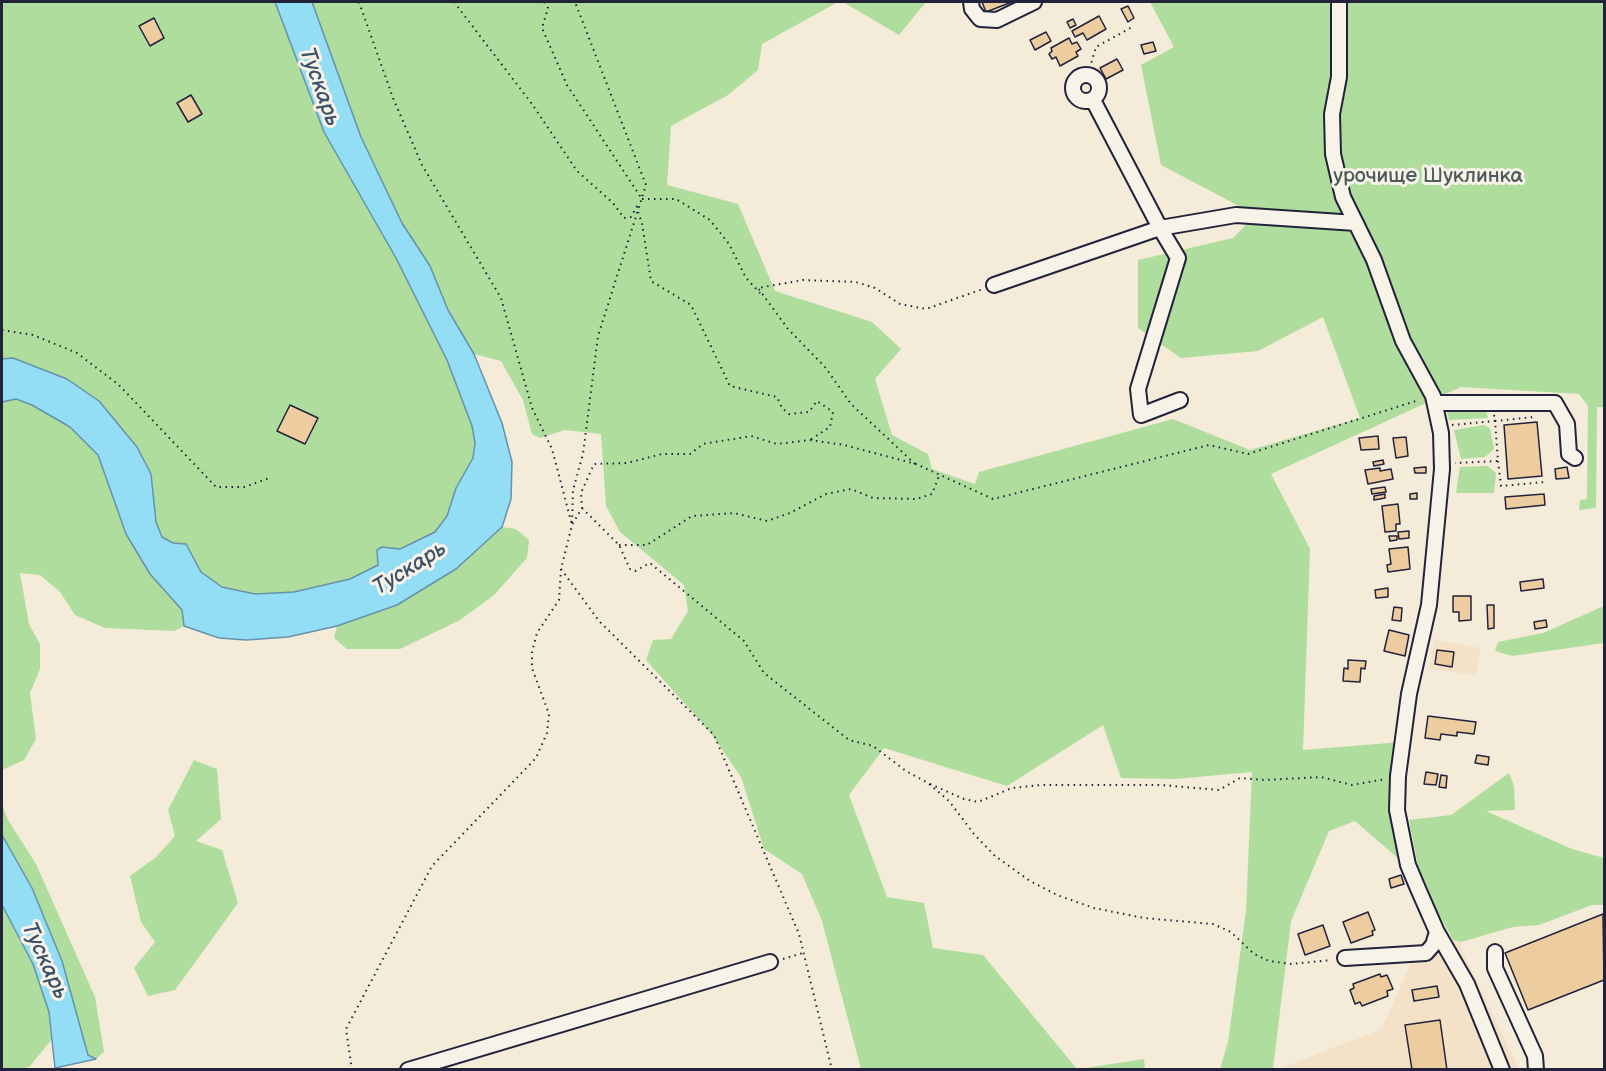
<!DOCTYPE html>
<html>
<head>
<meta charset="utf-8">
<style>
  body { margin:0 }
  #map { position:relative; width:1606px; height:1071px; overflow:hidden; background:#f5ebd9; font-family:"Balsamiq Sans",sans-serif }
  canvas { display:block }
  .frame { position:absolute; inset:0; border:3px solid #22223b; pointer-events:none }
</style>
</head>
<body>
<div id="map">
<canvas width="1606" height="1071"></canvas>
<div class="frame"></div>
</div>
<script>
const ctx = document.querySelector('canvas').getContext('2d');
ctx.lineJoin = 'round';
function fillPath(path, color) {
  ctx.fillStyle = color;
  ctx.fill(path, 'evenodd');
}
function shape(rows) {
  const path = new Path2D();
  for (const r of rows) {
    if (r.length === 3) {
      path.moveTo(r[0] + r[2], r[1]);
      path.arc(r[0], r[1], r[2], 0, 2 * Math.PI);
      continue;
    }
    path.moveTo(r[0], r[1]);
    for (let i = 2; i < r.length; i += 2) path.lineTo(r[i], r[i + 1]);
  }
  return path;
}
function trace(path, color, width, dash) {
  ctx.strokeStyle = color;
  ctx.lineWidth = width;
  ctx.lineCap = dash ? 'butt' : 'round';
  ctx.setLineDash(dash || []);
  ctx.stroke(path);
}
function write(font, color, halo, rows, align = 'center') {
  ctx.font = font + ' "Balsamiq Sans",sans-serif';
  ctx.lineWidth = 6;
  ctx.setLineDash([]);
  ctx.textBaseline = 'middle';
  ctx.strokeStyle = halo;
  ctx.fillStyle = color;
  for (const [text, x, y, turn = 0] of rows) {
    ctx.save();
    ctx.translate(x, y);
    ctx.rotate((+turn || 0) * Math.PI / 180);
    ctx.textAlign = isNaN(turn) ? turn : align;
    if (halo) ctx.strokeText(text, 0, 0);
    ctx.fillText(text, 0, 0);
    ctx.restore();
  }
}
const built = shape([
  [1434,640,1480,648,1477,675,1429,669],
  [1453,940,1461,942,1461,948,1519,1069,1276,1070,1382,1029,1412,960]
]);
const green = shape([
  [2,2,838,2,762,44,758,70,728,95,671,126,667,185,738,204,775,291,872,322,901,349,875,379,892,435,928,454,932,469,975,484,979,472,1173,419,1250,450,1360,418,1323,317,1258,351,1181,358,1138,328,1138,260,1233,238,1256,215,1161,165,1141,65,1174,47,1150,2,1604,2,1604,407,1597,407,1596,508,1579,510,1580,500,1587,499,1588,406,1579,394,1461,387,1271,474,1310,549,1303,750,1401,742,1390,807,1400,860,1355,821,1329,831,1291,921,1273,1069,1220,1069,1228,1042,1246,911,1252,772,1175,779,1121,778,1103,725,1007,786,884,748,849,795,887,897,924,903,933,948,983,955,1077,1069,861,1069,822,921,802,874,764,849,741,777,710,732,646,660,653,640,671,639,688,611,684,585,620,532,606,506,601,434,565,430,540,438,532,434,523,400,501,361,474,354,447,360,472,426,475,443,473,458,441,532,412,553,377,550,378,564,350,579,294,592,255,594,222,587,201,572,186,544,173,543,162,537,156,522,151,474,99,401,67,379,13,358,2,359],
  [843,2,926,2,899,35],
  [16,399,32,405,70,427,98,455,126,534,150,574,182,610,184,626,175,631,105,628,75,615,60,592,40,575,20,573,29,624,40,644,40,669,30,693,36,739,24,760,2,770,2,402],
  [1485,405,1488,418,1449,420,1446,407],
  [1484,425,1490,428,1494,449,1485,457,1461,459,1454,430],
  [1488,466,1496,473,1494,493,1456,493,1460,467],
  [502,527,516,529,529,540,527,558,494,595,460,620,400,649,347,649,334,638,337,626,397,605,456,569],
  [1604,606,1604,643,1512,656,1495,651,1498,642,1543,633],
  [194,760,217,769,221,819,196,841,222,850,238,903,175,990,148,996,134,968,155,942,141,922,130,876,155,858,175,836,168,810],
  [1509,773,1514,786,1515,810,1486,811,1572,849,1604,858,1604,905,1592,905,1539,925,1513,927,1461,942,1453,940,1421,882,1409,820,1451,815],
  [2,804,8,820,36,864,95,997,104,1052,96,1059,88,1055,62,961,32,888,2,835],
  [2,905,33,964,49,1012,53,1038,29,1067,21,1069,2,1069],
  [1144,1059,1145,1069,1079,1069]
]);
const water = shape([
  [275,2,312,2,361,137,402,223,430,266,448,310,474,354,502,423,512,462,511,499,502,527,456,569,397,605,337,626,288,637,246,640,219,638,184,626,182,610,150,574,126,534,98,455,70,427,32,405,16,399,2,402,2,359,13,358,67,379,99,401,137,447,151,474,156,522,162,537,173,543,186,544,201,572,222,587,255,594,294,592,350,579,378,565,377,550,382,547,400,549,435,532,447,516,456,488,473,458,475,443,472,426,447,360,396,258,324,132,275,2],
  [2,835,32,888,62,961,88,1055,96,1059,55,1068,49,1012,33,964,2,905,2,835]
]);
const building = shape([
  [982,2,1012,2,986,12,982,2],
  [1128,6,1134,18,1128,22,1121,9,1128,6],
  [1099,16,1106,29,1087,40,1083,33,1075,37,1072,31,1099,16],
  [154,18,164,38,150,46,139,26,154,18],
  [1073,19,1076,25,1070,28,1067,22,1073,19],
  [1046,32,1051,41,1035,50,1030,40,1046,32],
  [1069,38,1072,44,1077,42,1081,49,1076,52,1078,56,1060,66,1056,57,1052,59,1049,54,1052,51,1051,48,1069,38],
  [1153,42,1156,51,1144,54,1141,45,1153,42],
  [1117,59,1123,70,1106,79,1100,68,1117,59],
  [191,95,202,114,188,122,177,103,191,95],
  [290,405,318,418,305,444,277,431,290,405],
  [1537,422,1542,476,1508,479,1504,425,1537,422],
  [1378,436,1379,449,1361,450,1359,438,1378,436],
  [1406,437,1408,456,1396,458,1393,438,1406,437],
  [1383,460,1384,464,1374,466,1373,462,1383,460],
  [1426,467,1426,473,1415,473,1414,468,1426,467],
  [1567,467,1569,478,1556,479,1555,469,1567,467],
  [1380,468,1380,471,1391,469,1393,479,1368,484,1365,470,1380,468],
  [1385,487,1386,492,1372,494,1371,489,1385,487],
  [1417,493,1417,499,1410,499,1410,494,1417,493],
  [1385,494,1385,498,1374,500,1374,496,1385,494],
  [1544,494,1545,505,1506,509,1505,497,1544,494],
  [1398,504,1400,524,1396,524,1396,531,1385,532,1382,506,1398,504],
  [1409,531,1409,538,1399,539,1398,532,1409,531],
  [1389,536,1397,536,1397,540,1390,541,1389,536],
  [1408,547,1410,569,1388,572,1387,565,1391,564,1389,549,1408,547],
  [1543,579,1544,588,1521,591,1520,582,1543,579],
  [1388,588,1388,597,1376,598,1375,590,1388,588],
  [1453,596,1471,596,1471,620,1459,621,1459,612,1453,612,1453,596],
  [1487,605,1494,605,1494,628,1488,629,1487,605],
  [1394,607,1402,608,1401,621,1392,620,1394,607],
  [1546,620,1547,627,1535,629,1534,622,1546,620],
  [1389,630,1409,635,1405,656,1384,651,1389,630],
  [1437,650,1454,652,1452,667,1435,664,1437,650],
  [1348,660,1366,661,1365,669,1361,668,1360,682,1343,681,1344,668,1348,669,1348,660],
  [1428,716,1476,722,1474,734,1457,732,1457,736,1441,734,1440,740,1425,738,1428,716],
  [1477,755,1489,757,1488,765,1475,763,1477,755],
  [1426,772,1438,774,1436,785,1424,784,1426,772],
  [1441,775,1447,776,1446,788,1439,787,1441,775],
  [1401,875,1404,884,1391,888,1389,879,1401,875],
  [1368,912,1375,930,1372,931,1373,935,1351,943,1343,922,1368,912],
  [1603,914,1604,980,1528,1010,1505,953,1603,914],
  [1323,925,1330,946,1305,955,1298,934,1323,925],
  [1380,974,1381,977,1387,975,1393,989,1387,991,1388,996,1362,1006,1360,1002,1355,1004,1350,990,1354,988,1353,984,1380,974],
  [1437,986,1439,997,1414,1001,1412,990,1437,986],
  [1440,1020,1447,1070,1412,1070,1405,1025,1440,1020]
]);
const path = shape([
  [359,2,393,98,422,165,501,298,532,408,552,449,572,525,573,490,583,454,598,336,646,185,575,2],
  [454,2,532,104,577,171,613,203,624,218,631,217,639,203],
  [544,2,548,8,542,28,567,85,642,199],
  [1088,74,1096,47,1134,26],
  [642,199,676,199,710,220,729,244,746,278,760,293],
  [638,212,642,223,651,281,691,305,730,386,777,397,782,408,789,414,809,412,817,401,833,412,830,427,810,440],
  [2,330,33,335,77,353,119,385,216,487,245,487,269,478],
  [1494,415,1495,421,1534,417],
  [1452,425,1495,421,1498,461,1455,463],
  [1498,461,1501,486,1545,482],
  [915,464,851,404,825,367,788,329,758,288,803,280,856,282,875,288,900,304,926,309,983,289],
  [582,508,619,545,630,569,635,571,650,563,744,641,764,673,849,740,873,746,906,771,928,783,949,801,974,834,995,856,1030,881,1057,895,1094,908,1144,918,1213,924,1231,932,1254,954,1269,961,1292,964,1331,960],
  [619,545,647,545,692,516,734,513,767,521,790,513,826,494,851,489,873,498,916,499,932,494,939,476],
  [561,569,599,621,714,735,799,934,832,1070],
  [930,784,964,799,978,802,1012,788,1041,785,1161,785,1219,790,1240,778,1264,780,1321,777,1352,785,1386,779],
  [783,959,803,953],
  [352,1070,346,1029,432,866,536,758,547,733,549,714,532,668,532,652,537,633,559,600,561,569,572,525,582,508,581,493,594,464,627,463,662,454,690,454,703,444,751,436,777,444,810,440,844,445,916,464,993,499,1209,445,1248,454,1419,400]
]);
const minor = shape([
  [971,2,972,9,980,19,997,20,1034,2],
  [1339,2,1339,77,1332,114,1333,154,1343,197,1374,260,1403,341,1433,396,1441,433,1442,469,1429,605,1409,694,1398,776,1397,810,1408,865,1419,891,1437,932,1467,984,1502,1070],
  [1086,88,13],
  [1093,100,1160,228,1236,215,1356,223],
  [994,285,1160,228,1178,258,1138,389,1141,415,1180,400],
  [1436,403,1555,403,1567,424,1569,454,1575,458],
  [1495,952,1495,968,1535,1056,1536,1070],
  [1345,958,1426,953,1433,945,1437,932],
  [408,1070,770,962]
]);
const parkNames = [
  ["урочище Шуклинка",1428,177]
];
const waterNames = [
  ["Тускарь",319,87,70],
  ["Тускарь",410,569,-32],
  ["Тускарь",44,961,65]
];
fillPath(built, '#f3e2c8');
fillPath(green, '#aedd9d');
fillPath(water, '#93ddf5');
trace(water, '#6692ab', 1.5);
fillPath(building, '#edcc9f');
trace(building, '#22223b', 1.5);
trace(minor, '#22223b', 18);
trace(path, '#22223b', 2, [1.5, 4.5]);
trace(minor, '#f7f3e8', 14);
write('21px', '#4c5a58', '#f7f3e8', parkNames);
write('italic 22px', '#3e516a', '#f7f3e8', waterNames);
</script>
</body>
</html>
